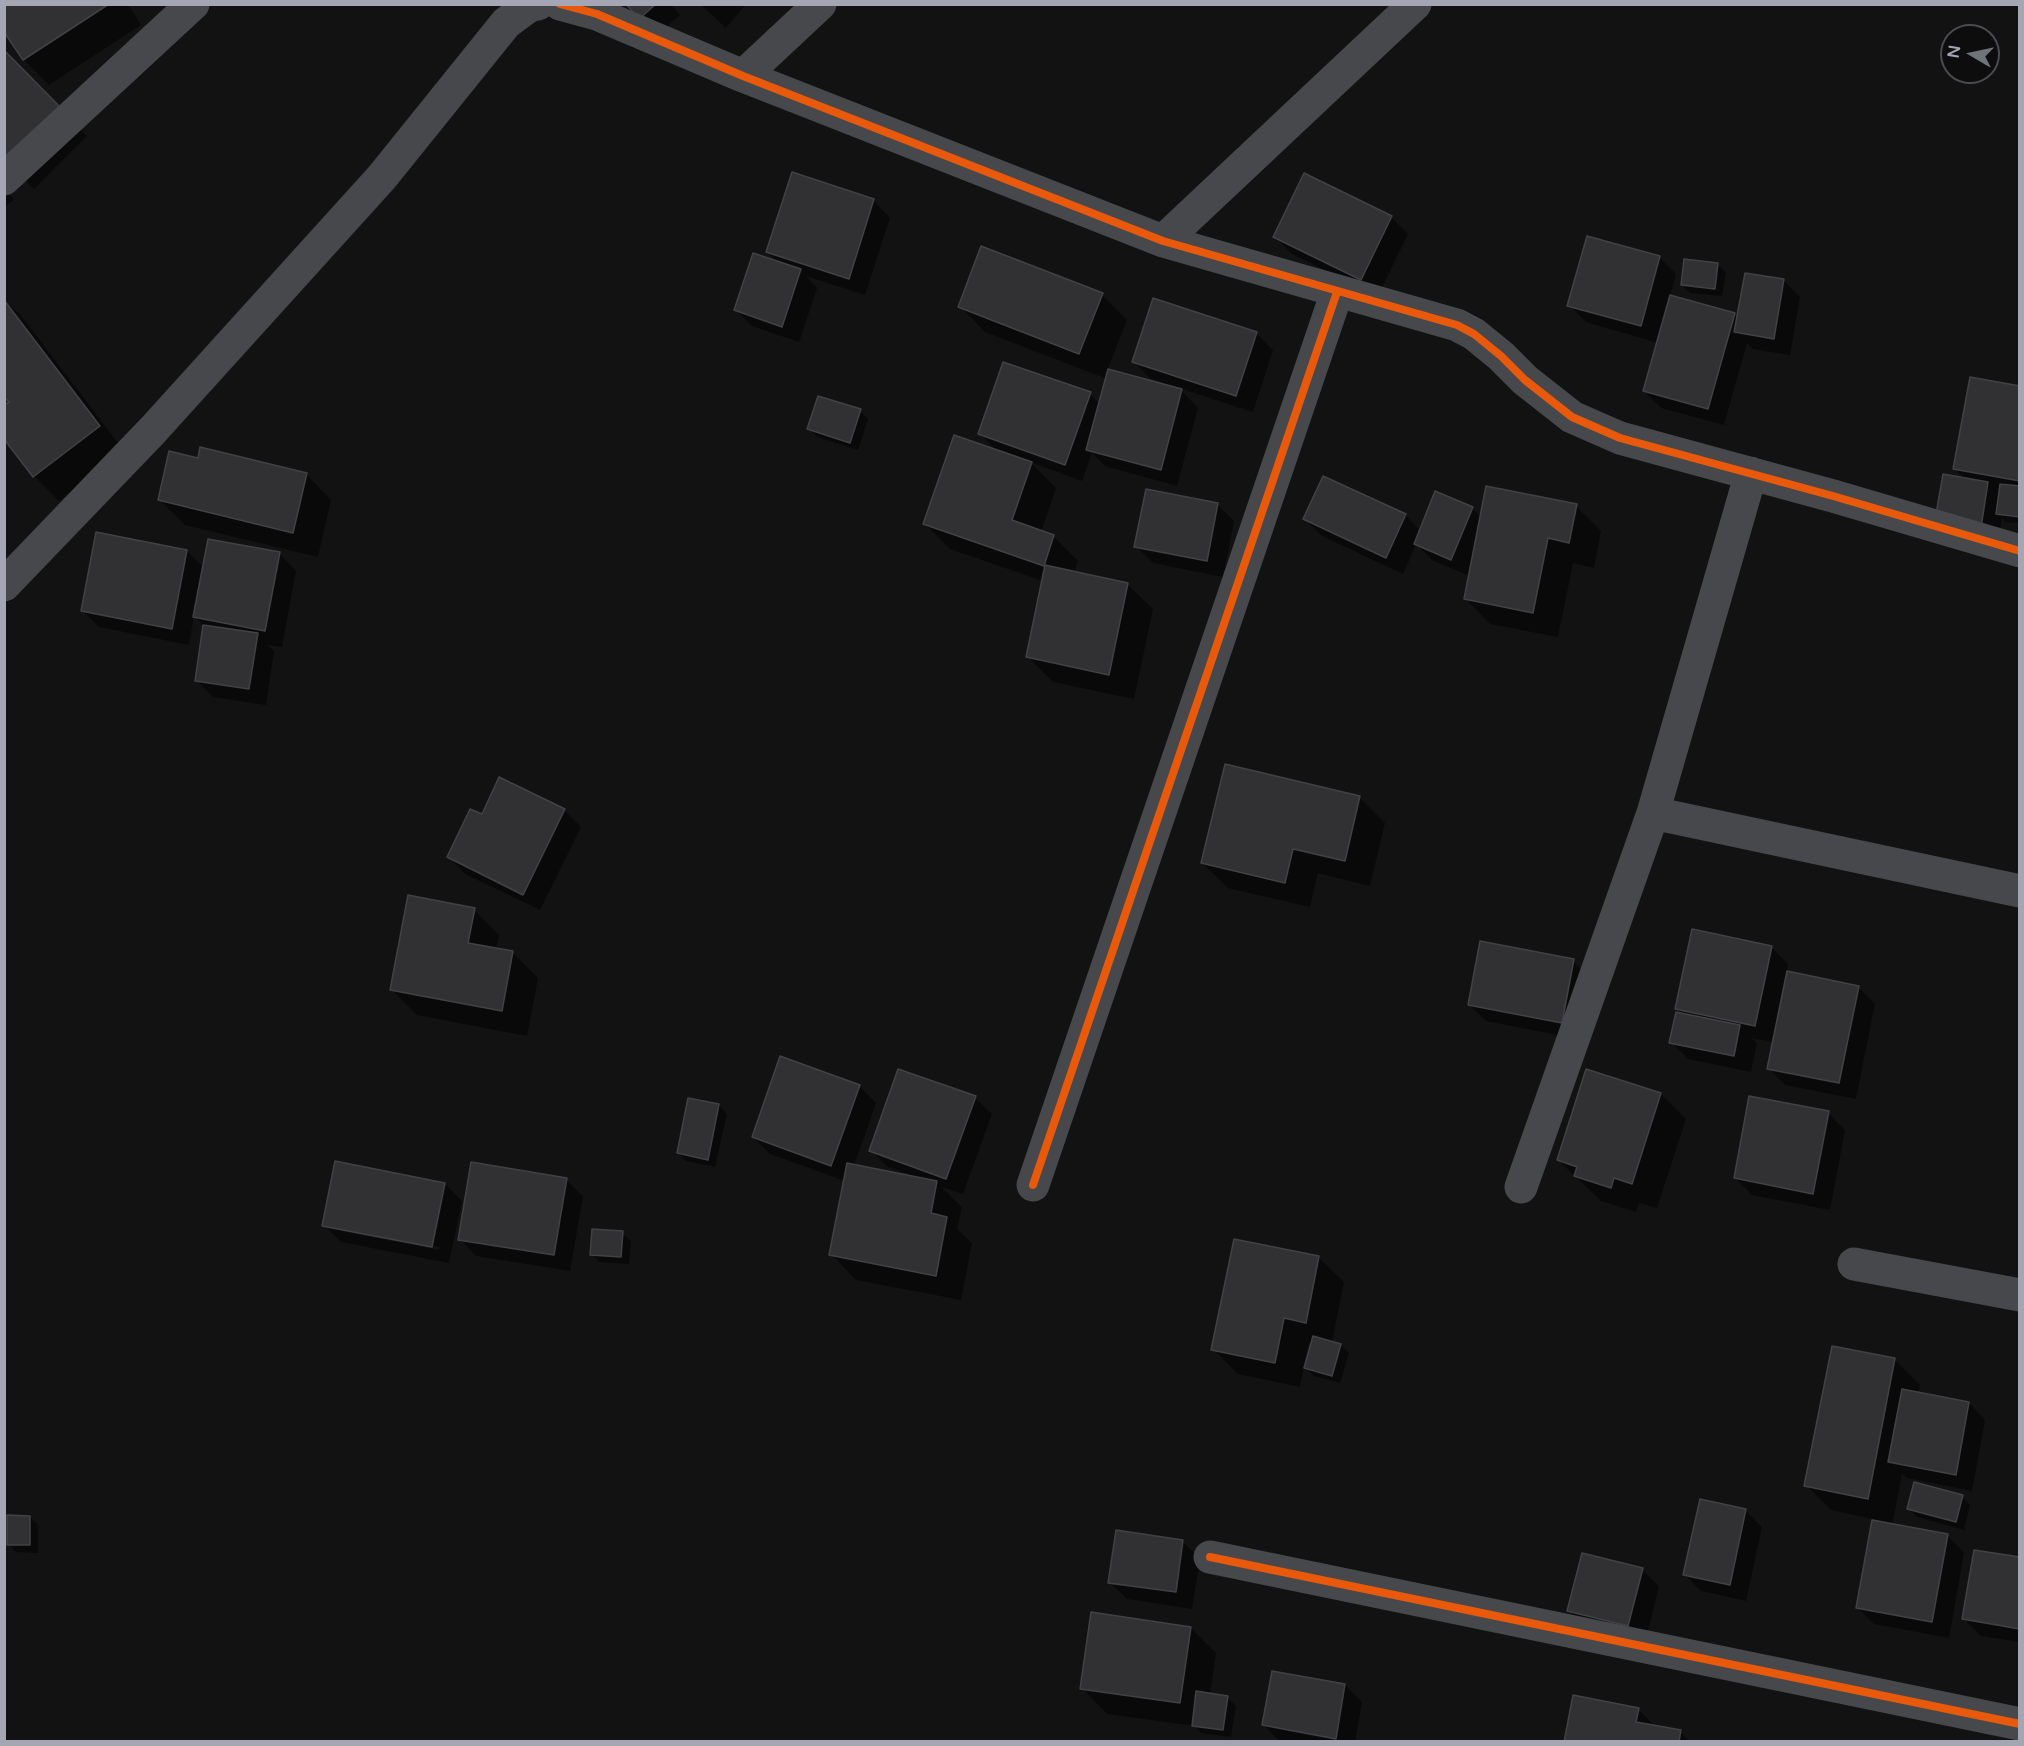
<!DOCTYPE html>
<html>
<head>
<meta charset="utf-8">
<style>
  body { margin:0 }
  #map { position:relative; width:2024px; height:1746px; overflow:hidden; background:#121213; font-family:"Varela Round",sans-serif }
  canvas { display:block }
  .frame { position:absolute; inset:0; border:6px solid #a4a7b3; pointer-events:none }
  .north { position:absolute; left:1940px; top:24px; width:60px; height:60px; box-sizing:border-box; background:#0d0d0e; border:2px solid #494b50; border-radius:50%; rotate:279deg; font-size:16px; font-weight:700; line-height:24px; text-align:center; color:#a4a7b3 }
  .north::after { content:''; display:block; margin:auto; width:21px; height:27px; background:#71737b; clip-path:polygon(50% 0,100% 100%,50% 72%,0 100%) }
</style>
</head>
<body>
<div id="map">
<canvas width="2024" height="1746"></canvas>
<div class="frame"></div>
<div class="north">N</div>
</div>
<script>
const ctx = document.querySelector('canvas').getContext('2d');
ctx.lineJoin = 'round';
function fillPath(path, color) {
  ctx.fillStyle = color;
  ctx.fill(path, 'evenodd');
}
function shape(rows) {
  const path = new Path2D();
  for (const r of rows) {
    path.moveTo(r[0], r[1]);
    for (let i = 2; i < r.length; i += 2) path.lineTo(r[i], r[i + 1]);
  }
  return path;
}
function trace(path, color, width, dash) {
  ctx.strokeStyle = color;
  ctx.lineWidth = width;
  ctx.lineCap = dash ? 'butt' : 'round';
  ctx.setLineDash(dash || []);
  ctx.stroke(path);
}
const shadow = shape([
  [4,4,128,4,141,25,49,85,24,60,4,29],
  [628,4,670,4,680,15,657,35],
  [700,4,746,4,726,28],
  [4,52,87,136,34,189,4,159],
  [792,174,874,201,890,218,865,295,806,276,817,288,799,342,752,326,735,309,779,263,767,252],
  [4,188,14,200,4,207],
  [1391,217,1408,234,1378,296,1292,254,1275,237],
  [1659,257,1676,274,1670,296,1734,314,1738,318,1783,280,1800,297,1790,355,1753,349,1747,343,1724,425,1661,408,1644,391,1658,343,1586,322,1569,305],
  [1718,264,1726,273,1722,296,1690,293,1682,285],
  [1102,295,1127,320,1107,371,1163,386,1163,383,1151,379,1134,362,1256,333,1273,350,1253,412,1179,388,1198,408,1177,486,1105,466,1092,453,1082,481,1030,462,1056,488,1041,532,1053,536,1078,561,1074,573,1127,584,1153,609,1134,699,1053,682,1028,657,1043,581,950,549,925,524,998,452,980,434,1090,394,1100,404,1107,379,985,332,960,306],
  [4,300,22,317,124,451,59,501,34,476,11,402,4,394],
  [2020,388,2020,523,2005,522,2002,518,1997,544,1954,536,1965,479,1955,469],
  [860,411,868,419,858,450,817,437,809,428],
  [306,474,331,500,318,557,185,525,160,500],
  [1217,504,1234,521,1223,577,1153,563,1136,546],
  [1576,506,1601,531,1594,568,1573,563,1558,637,1490,624,1465,598,1470,576,1432,560,1416,544,1403,574,1322,536,1305,519,1405,515,1421,531,1472,508,1481,517],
  [187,551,204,568,280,554,296,571,282,647,267,645,274,651,266,705,213,697,196,680,204,626,194,616,189,645,99,627,82,610],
  [1226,766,1360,798,1385,823,1370,886,1318,873,1310,907,1228,888,1202,863],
  [564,810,581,827,540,910,465,874,449,857,482,816],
  [474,910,499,935,496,950,513,953,538,978,527,1036,417,1015,392,990],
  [1771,947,1788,964,1786,973,1858,987,1875,1004,1856,1099,1785,1085,1769,1068,1774,1042,1751,1038,1757,1043,1751,1072,1688,1059,1671,1042,1683,1015,1677,1009],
  [1573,961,1590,978,1578,1039,1486,1021,1469,1005],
  [859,1086,876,1103,854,1166,906,1176,907,1174,888,1167,871,1151,975,1098,992,1114,963,1194,941,1187,962,1207,957,1229,972,1243,961,1300,856,1280,831,1254,845,1181,770,1154,753,1137],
  [1661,1094,1686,1119,1657,1208,1639,1203,1636,1212,1601,1201,1558,1160],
  [719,1105,727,1114,715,1167,686,1161,678,1153],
  [1828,1113,1845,1130,1830,1210,1752,1195,1735,1178],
  [566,1180,583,1196,570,1271,476,1256,460,1239],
  [445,1184,462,1201,449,1263,341,1242,324,1225],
  [341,1228,440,1247,439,1250,341,1231],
  [622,1233,631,1241,629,1264,600,1262,592,1254],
  [1318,1257,1344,1282,1332,1343,1341,1345,1349,1353,1340,1383,1314,1376,1304,1366,1300,1387,1238,1374,1213,1349],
  [1309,1343,1313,1344,1308,1361,1305,1360],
  [1895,1360,1920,1385,1918,1394,1969,1403,1985,1420,1972,1491,1907,1478,1902,1474,1892,1526,1948,1536,1964,1553,1949,1638,1874,1624,1857,1607,1881,1521,1831,1510,1806,1485],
  [1962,1497,1970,1505,1964,1530,1917,1517,1909,1509],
  [1745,1510,1762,1527,1746,1601,1701,1591,1684,1574],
  [30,1517,38,1525,38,1553,16,1552,8,1544],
  [1183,1542,1200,1559,1192,1609,1127,1599,1110,1582],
  [2020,1559,2020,1642,1981,1636,1964,1619],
  [1642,1570,1659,1586,1645,1642,1585,1627,1568,1610],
  [1191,1628,1216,1653,1210,1695,1228,1698,1236,1706,1231,1737,1201,1733,1195,1726,1107,1714,1082,1688],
  [1345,1685,1362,1702,1355,1742,1280,1742,1264,1725],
  [1638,1709,1656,1727,1680,1731,1690,1742,1566,1742]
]);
const building = shape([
  [4,4,109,4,23,60,4,32,4,4],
  [626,4,656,4,639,19,626,4],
  [4,50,63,110,4,161,4,50],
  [792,172,874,199,849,279,766,252,792,172],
  [1304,173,1392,216,1361,280,1273,237,1304,173],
  [1587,236,1660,256,1641,326,1567,306,1587,236],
  [981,246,1103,293,1079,354,958,307,981,246],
  [753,253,801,269,782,327,734,310,753,253],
  [1684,259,1718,263,1715,289,1681,285,1684,259],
  [1745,273,1784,279,1774,339,1734,332,1745,273],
  [1670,295,1735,313,1708,409,1643,391,1670,295],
  [1153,298,1257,332,1236,396,1132,362,1153,298],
  [4,300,100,426,33,477,4,439,4,405,9,402,4,397,4,300],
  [1003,362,1091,392,1065,465,978,434,1003,362],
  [1108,369,1182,389,1161,470,1086,450,1108,369],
  [1970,377,2020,386,2020,481,1953,469,1970,377],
  [818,396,861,409,850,443,807,429,818,396],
  [954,435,1032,462,1012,520,1054,535,1044,566,923,524,954,435],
  [200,447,307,473,293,533,158,500,169,451,198,458,200,447],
  [1943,474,1988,482,1981,528,1935,520,1943,474],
  [1323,476,1406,514,1386,558,1303,519,1323,476],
  [2000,484,2020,486,2020,517,1996,514,2000,484],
  [1486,486,1577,504,1569,543,1548,538,1533,613,1464,599,1486,486],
  [1146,489,1218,503,1207,561,1134,547,1146,489],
  [1435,491,1473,507,1451,560,1414,544,1435,491],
  [96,532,187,550,172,629,81,611,96,532],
  [208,539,280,552,265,631,193,617,208,539],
  [1045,565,1128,583,1109,675,1026,657,1045,565],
  [203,625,258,633,249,689,195,681,203,625],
  [1225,764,1360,796,1345,861,1293,849,1285,883,1201,863,1225,764],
  [499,777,565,809,523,895,447,857,470,809,482,814,499,777],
  [408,895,475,908,468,943,513,951,502,1011,390,990,408,895],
  [1692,929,1772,946,1755,1026,1675,1009,1692,929],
  [1480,941,1574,959,1562,1023,1468,1005,1480,941],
  [1787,971,1859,986,1839,1083,1767,1069,1787,971],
  [1676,1012,1740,1025,1734,1056,1669,1043,1676,1012],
  [780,1056,860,1085,831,1166,752,1137,780,1056],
  [898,1069,976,1096,946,1179,869,1151,898,1069],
  [1586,1069,1661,1093,1632,1184,1614,1178,1611,1188,1574,1176,1577,1167,1557,1160,1586,1069],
  [1749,1096,1829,1111,1813,1194,1734,1178,1749,1096],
  [688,1098,719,1104,708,1160,677,1153,688,1098],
  [335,1161,445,1183,432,1247,322,1226,335,1161],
  [471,1162,567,1178,554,1255,458,1240,471,1162],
  [847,1163,937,1181,931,1213,947,1217,936,1276,829,1255,847,1163],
  [592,1229,623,1231,621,1257,590,1255,592,1229],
  [1234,1239,1319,1256,1306,1323,1284,1318,1275,1363,1211,1350,1234,1239],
  [1313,1336,1341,1344,1332,1376,1304,1368,1313,1336],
  [1832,1346,1895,1358,1868,1499,1804,1486,1832,1346],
  [1902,1389,1969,1402,1956,1475,1888,1462,1902,1389],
  [1914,1482,1963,1495,1956,1522,1907,1509,1914,1482],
  [1700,1499,1746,1509,1730,1585,1683,1575,1700,1499],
  [7,1515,30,1516,30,1545,7,1545,7,1515],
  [1872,1520,1948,1534,1932,1622,1856,1608,1872,1520],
  [1116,1530,1183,1540,1176,1592,1108,1583,1116,1530],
  [1974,1550,2020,1557,2020,1629,1962,1619,1974,1550],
  [1582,1553,1643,1568,1628,1626,1567,1611,1582,1553],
  [1091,1612,1191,1627,1180,1703,1080,1689,1091,1612],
  [1272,1671,1345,1684,1336,1739,1262,1725,1272,1671],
  [1196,1691,1228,1696,1223,1730,1192,1726,1196,1691],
  [1573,1695,1639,1708,1636,1722,1681,1730,1679,1742,1564,1742,1573,1695]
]);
const minor = shape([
  [560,4,597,14,743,76,1163,241,1457,325,1474,334,1501,356,1525,380,1572,417,1620,438,1833,496,2020,551],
  [743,76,820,4],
  [4,179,193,4],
  [1163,241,1415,4],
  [4,585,153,430,382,177,506,23,529,6,538,4],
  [1653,813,2020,891],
  [1033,1185,1337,292],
  [1521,1187,1653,813,1751,473],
  [1854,1264,2020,1295],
  [1210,1557,2020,1724]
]);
const cycleway = shape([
  [560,4,597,14,743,76,1163,241,1457,325,1474,334,1501,356,1525,380,1572,417,1620,438,1833,496,2020,551],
  [1033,1185,1337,292],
  [1210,1557,2020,1724]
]);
fillPath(shadow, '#0007');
fillPath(building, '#313133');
trace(building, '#424246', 1.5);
trace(minor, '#47484b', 33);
trace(cycleway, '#e8590c', 8);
</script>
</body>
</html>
